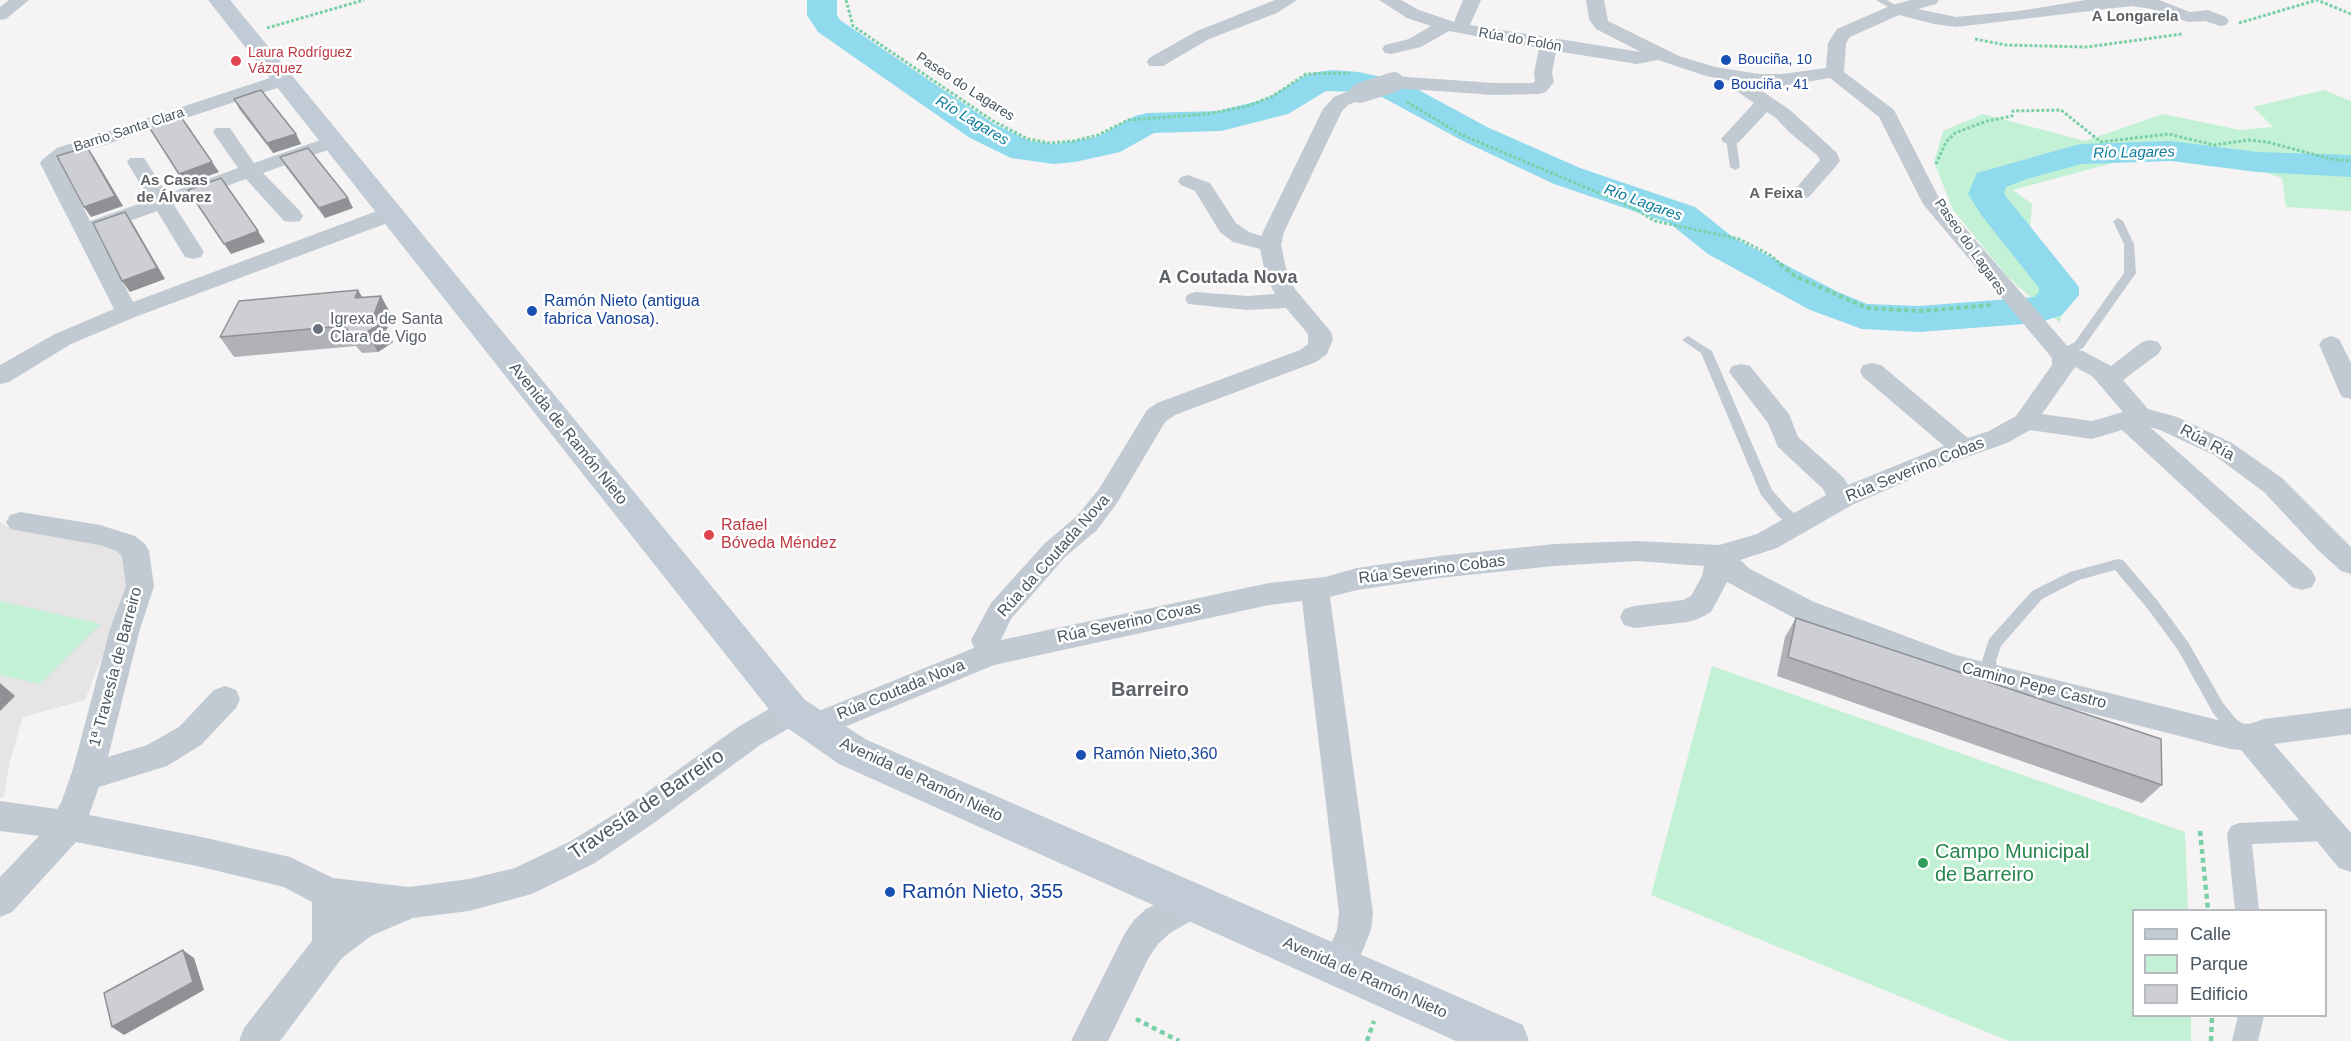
<!DOCTYPE html>
<html>
<head>
<meta charset="utf-8">
<style>
  body { margin:0 }
  #map { position:relative; width:2351px; height:1041px; overflow:hidden; background:#f5f3f3; font-family:Arial,sans-serif }
  canvas { display:block }
  .legend { position:absolute; left:2132px; top:909px; width:195px; height:108px; box-sizing:border-box; background:#fff; border:2px solid #b7bbc0; margin:0; padding:8px 10px; list-style:none; font-size:18px; color:#4a5661 }
  .legend li { display:flex; align-items:center; gap:12px; height:30px }
  .legend b { width:30px; border:2px solid #b7bbc0 }
</style>
</head>
<body>
<div id="map">
<canvas width="2351" height="1041"></canvas>
<ul class="legend">
<li><b style="height:8px;background:#c1cbd6"></b>Calle</li>
<li><b style="height:16px;background:#c3f1d5"></b>Parque</li>
<li><b style="height:16px;background:#cdcfd5"></b>Edificio</li>
</ul>
</div>
<script>
const ctx = document.querySelector('canvas').getContext('2d');
ctx.lineJoin = 'round';
function fillPath(path, color) {
  ctx.fillStyle = color;
  ctx.fill(path, 'evenodd');
}
function shape(rows) {
  const path = new Path2D();
  for (const r of rows) {
    path.moveTo(r[0], r[1]);
    for (let i = 2; i < r.length; i += 2) path.lineTo(r[i], r[i + 1]);
  }
  return path;
}
function trace(path, color, width, dash) {
  ctx.strokeStyle = color;
  ctx.lineWidth = width;
  ctx.lineCap = dash ? 'butt' : 'round';
  ctx.setLineDash(dash || []);
  ctx.stroke(path);
}
function write(font, color, halo, rows, align = 'center') {
  ctx.font = font + ' Arial,sans-serif';
  ctx.lineWidth = 5;
  ctx.setLineDash([]);
  ctx.textBaseline = 'middle';
  ctx.strokeStyle = halo;
  ctx.fillStyle = color;
  for (const [text, x, y, turn = 0] of rows) {
    ctx.save();
    ctx.translate(x, y);
    ctx.rotate((+turn || 0) * Math.PI / 180);
    ctx.textAlign = isNaN(turn) ? turn : align;
    if (halo) ctx.strokeText(text, 0, 0);
    ctx.fillText(text, 0, 0);
    ctx.restore();
  }
}
const education = shape([
  [0,522,9,528,110,545,125,555,127,592,85,700,23,717,10,761,4,797,0,797]
]);
const green = shape([
  [2324,90,2351,101,2351,211,2286,207,2282,178,2179,145,2013,190,2032,204,2030,230,2069,281,2060,323,2008,277,1953,210,1934,162,1943,131,1983,114,2085,141,2163,114,2240,130,2273,127,2253,107],
  [0,601,101,624,40,684,0,675],
  [1712,666,2185,832,2188,910,2134,910,2134,1016,2191,1016,2191,1041,2009,1041,1651,895]
]);
const river = shape([
  [807,0,837,0,837,15,840,20,994,124,1030,141,1054,144,1097,137,1135,116,1147,113,1218,111,1266,99,1306,75,1317,72,1332,70,1359,72,1404,82,1487,127,1580,168,1695,207,1734,238,1838,292,1867,304,1919,306,2034,297,2039,292,2039,288,1982,216,1968,194,1977,173,2069,147,2081,144,2171,141,2257,152,2351,155,2351,177,2257,172,2171,161,2082,164,2027,179,2006,187,2004,194,2079,287,2079,295,2062,315,2038,323,1919,332,1862,329,1810,310,1708,254,1669,223,1554,184,1463,141,1382,97,1359,92,1326,91,1288,114,1221,131,1154,133,1120,152,1075,162,1054,164,1011,158,970,138,818,32,807,15,807,0]
]);
const pathFar2 = shape([
  [846,0,853,26,993,121,1028,139,1049,143,1074,141,1098,135,1128,120,1207,114,1248,106,1273,96,1306,74,1350,73],
  [2239,23,2317,0,2351,14],
  [267,28,364,0],
  [1975,39,2006,45,2087,47,2182,34],
  [1407,102,1462,135,1632,207,1655,221,1739,239,1770,255,1782,265],
  [1936,164,1946,142,1955,133,1987,121,2012,116,2013,111,2061,110,2101,142,2168,134,2214,145,2249,140,2267,142,2331,159,2351,161]
]);
const pathFar1 = shape([
  [1780,264,1795,276,1867,308,1921,311,1991,305]
]);
const path = shape([
  [2200,831,2208,910],
  [1136,1019,1179,1041],
  [1367,1041,1374,1021],
  [2211,1041,2212,1016]
]);
const service = shape([
  [1876,0,1887,0,1902,9,1895,11,1876,0],
  [1731,136,1736,139,1740,167,1735,170,1730,167,1726,139,1731,136],
  [2118,218,2123,221,2134,244,2136,273,2083,348,2071,354,2055,354,2053,351,2055,348,2068,346,2075,342,2124,273,2124,244,2113,221,2118,218],
  [1688,336,1712,351,1772,490,1788,508,1803,520,1805,524,1803,528,1793,528,1778,516,1761,495,1701,353,1682,340,1688,336],
  [2118,559,2123,560,2157,600,2188,642,2223,703,2236,719,2250,729,2253,734,2250,739,2245,741,2240,739,2226,729,2213,713,2178,650,2147,608,2115,570,2079,580,2042,599,2001,646,1996,661,1998,676,1996,680,1991,682,1986,680,1982,661,1989,639,2032,591,2070,572,2118,559]
]);
const pedestrian = shape([
  [2327,819,2335,822,2339,830,2335,838,2327,841,2252,844,2259,910,2235,910,2227,834,2231,826,2239,823,2327,819],
  [2238,1016,2264,1016,2258,1041,2232,1041,2238,1016]
]);
const minor = shape([
  [9,0,29,0,6,19,0,20,0,7,9,0],
  [1275,0,1297,0,1277,13,1209,39,1163,66,1149,66,1147,62,1149,58,1197,31,1275,0],
  [1379,0,1401,0,1419,10,1454,22,1463,0,1481,0,1470,25,1641,52,1596,29,1589,19,1586,0,1604,0,1608,21,1679,56,1715,67,1759,74,1782,74,1826,68,1828,43,1837,29,1892,5,1911,0,1939,0,1936,4,1918,9,1956,17,2019,11,2086,0,2159,0,2190,12,2208,10,2226,17,2229,21,2226,25,2220,26,2205,21,2188,22,2151,9,2132,6,1956,27,1934,24,1899,15,1850,37,1846,43,1844,72,1894,110,1939,198,2070,349,2083,351,2111,366,2142,342,2150,340,2158,342,2162,348,2158,354,2123,380,2148,409,2177,417,2232,443,2282,478,2351,547,2351,574,2341,571,2318,550,2264,492,2214,455,2160,430,2150,427,2312,571,2316,579,2312,587,2302,590,2292,587,2122,430,2092,439,2030,430,2007,443,1936,468,1852,505,1777,548,1740,560,1750,569,1814,602,1956,655,2230,723,2249,724,2264,719,2351,708,2351,734,2274,744,2351,833,2351,872,2339,868,2241,750,2230,749,1953,678,1794,618,1727,582,1711,612,1698,619,1688,622,1634,628,1624,625,1620,617,1624,609,1634,606,1683,600,1691,596,1702,576,1704,566,1636,561,1554,566,1439,578,1357,590,1330,597,1373,913,1371,930,1351,979,1339,984,1327,979,1321,967,1337,930,1339,913,1302,601,1269,605,994,665,813,740,802,736,798,727,800,722,760,745,651,825,595,863,532,894,469,911,413,918,371,936,342,958,280,1041,239,1041,244,1028,312,941,312,902,284,887,197,866,76,842,12,912,0,917,0,877,39,836,0,831,0,801,57,809,61,803,73,769,110,629,126,586,122,556,115,550,99,545,10,529,6,522,10,515,20,512,100,525,135,536,145,544,149,551,154,586,140,629,108,757,147,745,179,727,214,690,225,686,236,690,240,699,236,708,201,745,167,766,99,787,89,815,197,836,290,857,333,878,409,887,469,879,515,868,571,841,629,805,738,727,781,702,792,698,803,702,807,711,804,717,974,648,971,640,991,603,1045,543,1077,516,1099,489,1147,410,1157,403,1300,350,1308,344,1308,334,1286,308,1247,310,1188,304,1185,299,1188,294,1196,292,1247,296,1275,294,1266,277,1260,249,1233,242,1220,232,1195,191,1181,185,1178,181,1181,177,1188,175,1210,183,1236,223,1249,232,1261,236,1323,109,1334,97,1353,89,1360,87,1367,89,1370,93,1367,97,1348,105,1342,111,1284,232,1281,245,1288,277,1295,289,1331,332,1333,339,1327,354,1316,362,1175,415,1165,422,1117,503,1097,530,1065,557,1011,619,1001,640,1269,583,1325,577,1357,568,1439,556,1554,544,1636,541,1719,545,1757,534,1826,495,1823,489,1778,447,1768,423,1729,372,1732,366,1741,364,1750,366,1789,414,1798,437,1844,478,1848,485,1944,446,1863,377,1860,371,1863,365,1872,363,1881,365,1968,438,1989,431,2016,416,2052,365,2052,358,1923,204,1879,117,1830,78,1782,86,1752,84,1790,110,1837,153,1840,161,1837,165,1809,197,1802,199,1795,197,1792,193,1820,160,1818,156,1789,132,1776,118,1767,112,1738,143,1724,143,1721,139,1754,103,1735,90,1729,80,1706,76,1658,60,1637,64,1556,51,1552,73,1554,82,1546,92,1539,94,1494,95,1394,88,1387,86,1385,82,1387,78,1394,76,1494,83,1533,83,1535,81,1534,73,1539,48,1449,31,1421,47,1391,54,1385,53,1382,49,1385,45,1409,39,1431,26,1407,18,1379,0],
  [2075,367,2092,376,2123,412,2092,421,2042,414,2075,367],
  [282,74,289,76,291,80,289,84,71,156,61,164,90,221,150,200,127,162,130,158,144,158,167,194,238,168,213,132,216,128,230,128,254,163,332,136,339,138,342,142,339,146,263,173,300,211,303,216,300,221,292,222,284,221,246,179,174,205,204,252,201,257,193,259,185,257,157,211,97,233,133,302,385,208,393,207,401,208,404,213,401,218,135,317,71,344,9,382,0,384,0,365,55,334,114,309,40,163,43,159,57,148,282,74],
  [2331,336,2339,339,2351,363,2351,399,2342,397,2339,391,2319,344,2323,339,2331,336],
  [1193,886,1205,891,1210,902,1205,913,1170,933,1158,944,1149,957,1108,1041,1071,1041,1125,933,1134,920,1146,909,1193,886]
]);
const secondary = shape([
  [208,0,230,0,805,700,867,740,1523,1025,1529,1041,1456,1041,839,764,779,722,208,0]
]);
const minorBridge = shape([
  [1360,93,1394,82]
]);
const wall = shape([
  [234,99,296,134,301,144,273,153,239,109],
  [280,157,353,208,325,218,286,167],
  [363,298,392,316,386,331,393,342,378,352,362,353,356,346,234,357,220,337],
  [1796,618,2162,785,2142,803,1777,676,1785,637]
]);
const shadedWall = shape([
  [296,134,301,144,273,153,267,143],
  [87,147,94,157,123,206,91,217,84,207],
  [212,162,219,172,186,184,179,174],
  [348,198,353,208,325,218,319,208],
  [125,212,132,222,165,279,130,292,122,281],
  [258,231,265,242,231,254,224,244],
  [358,290,370,310,355,298],
  [381,296,392,316,386,331,393,342,378,352,367,332],
  [0,683,15,696,0,711],
  [183,950,194,958,204,990,124,1035,112,1027]
]);
const building = shape([
  [261,90,296,134,267,143,234,99,261,90],
  [181,117,212,162,179,174,149,127,181,117],
  [87,147,115,196,84,207,57,156,87,147],
  [308,148,348,198,319,208,280,157,308,148],
  [221,178,258,231,224,244,188,190,221,178],
  [125,212,157,268,122,281,93,223,125,212],
  [358,290,355,298,381,296,373,317,382,323,367,332,350,333,344,326,220,337,239,301,358,290],
  [1796,618,2161,739,2162,785,1788,657,1796,618],
  [183,950,193,982,112,1027,104,993,183,950]
]);
const markers = [
  [1726,60,6,"#1a4fb4"],
  [236,61,6,"#e0444e"],
  [1719,85,6,"#1a4fb4"],
  [532,311,6,"#1a4fb4"],
  [318,329,6,"#6b7280"],
  [709,535,6,"#e0444e"],
  [1081,755,6,"#1a4fb4"],
  [1923,863,6,"#2e9e5b"],
  [890,892,6,"#1a4fb4"]
];
const farStreetnames = [
  ["Rúa do Folón",1520,40,10],
  ["Paseo do Lagares",965,87,33],
  ["Barrio Santa Clara",129,130,-18],
  ["Paseo do Lagares",1970,247,55]
];
const farHealthnames = [
  ["Laura Rodríguez",248,53],
  ["Vázquez",248,69]
];
const farTransitnames = [
  ["Bouciña, 10",1738,60],
  ["Bouciña , 41",1731,85]
];
const farNeighbourhoodnames = [
  ["A Longarela",2135,17],
  ["As Casas",174,181],
  ["de Álvarez",174,198],
  ["A Feixa",1776,194]
];
const farWaternames = [
  ["Río Lagares",972,121,31],
  ["Río Lagares",2134,153,-1],
  ["Río Lagares",1643,203,20]
];
const transitNames = [
  ["Ramón Nieto (antigua",544,302],
  ["fabrica Vanosa).",544,320],
  ["Ramón Nieto,360",1093,755]
];
const worshipNames = [
  ["Igrexa de Santa",330,320],
  ["Clara de Vigo",330,338]
];
const streetNames = [
  ["Avenida de Ramón Nieto",568,434,51],
  ["Rúa Ría",2207,443,28],
  ["Rúa Severino Cobas",1915,470,-22],
  ["Rúa da Coutada Nova",1054,556,-48],
  ["Rúa Severino Cobas",1432,570,-7],
  ["Rúa Severino Covas",1129,623,-12],
  ["1ª Travesía de Barreiro",116,667,-75],
  ["Camino Pepe Castro",2034,686,14],
  ["Rúa Coutada Nova",901,690,-22],
  ["Avenida de Ramón Nieto",921,780,25],
  ["Avenida de Ramón Nieto",1365,978,24]
];
const healthNames = [
  ["Rafael",721,526],
  ["Bóveda Méndez",721,544]
];
const neighbourhoodNames = [
  ["A Coutada Nova",1228,278]
];
const quarterNames = [
  ["Barreiro",1150,690]
];
const nearStreetnames = [
  ["Travesía de Barreiro",647,805,-34]
];
const nearLeisurenames = [
  ["Campo Municipal",1935,852],
  ["de Barreiro",1935,875]
];
const nearTransitnames = [
  ["Ramón Nieto, 355",902,892]
];
fillPath(education, '#e6e4e5');
fillPath(green, '#c3f1d5');
fillPath(river, '#90daee');
trace(pathFar2, '#7ad0a6', 3, [3, 2]);
trace(pathFar1, '#7ad0a6', 4, [4.5, 3]);
trace(path, '#7ad0a6', 4.5, [5, 4]);
fillPath(service, '#c1cad2');
fillPath(pedestrian, '#c1cad2');
fillPath(minor, '#c1cad2');
fillPath(secondary, '#c1cbd6');
trace(minorBridge, '#c1cad2', 20);
fillPath(wall, '#b0b2b7');
fillPath(shadedWall, '#909195');
fillPath(building, '#cdcfd5');
trace(building, '#909195', 1.5);
for (const [x, y, r, color] of markers) {
  const dot = new Path2D();
  dot.arc(x, y, r, 0, 2 * Math.PI);
  ctx.fillStyle = color;
  ctx.fill(dot);
  trace(dot, '#fff', 2);
}
write('14px', '#4a5661', '#fff', farStreetnames);
write('14px', '#be3a42', '#fff', farHealthnames, 'left');
write('14px', '#164399', '#fff', farTransitnames, 'left');
write('bold 15px', '#5f6368', '#fff', farNeighbourhoodnames);
write('italic 15px', '#0c7c9b', '#fff', farWaternames);
write('16px', '#164399', '#fff', transitNames, 'left');
write('16px', '#5b616d', '#fff', worshipNames, 'left');
write('16px', '#4a5661', '#fff', streetNames);
write('16px', '#be3a42', '#fff', healthNames, 'left');
write('bold 18px', '#5f6368', '#fff', neighbourhoodNames);
write('bold 20px', '#5f6368', '#fff', quarterNames);
write('20px', '#4a5661', '#fff', nearStreetnames);
write('20px', '#27864d', '#fff', nearLeisurenames, 'left');
write('20px', '#164399', '#fff', nearTransitnames, 'left');
</script>
</body>
</html>
